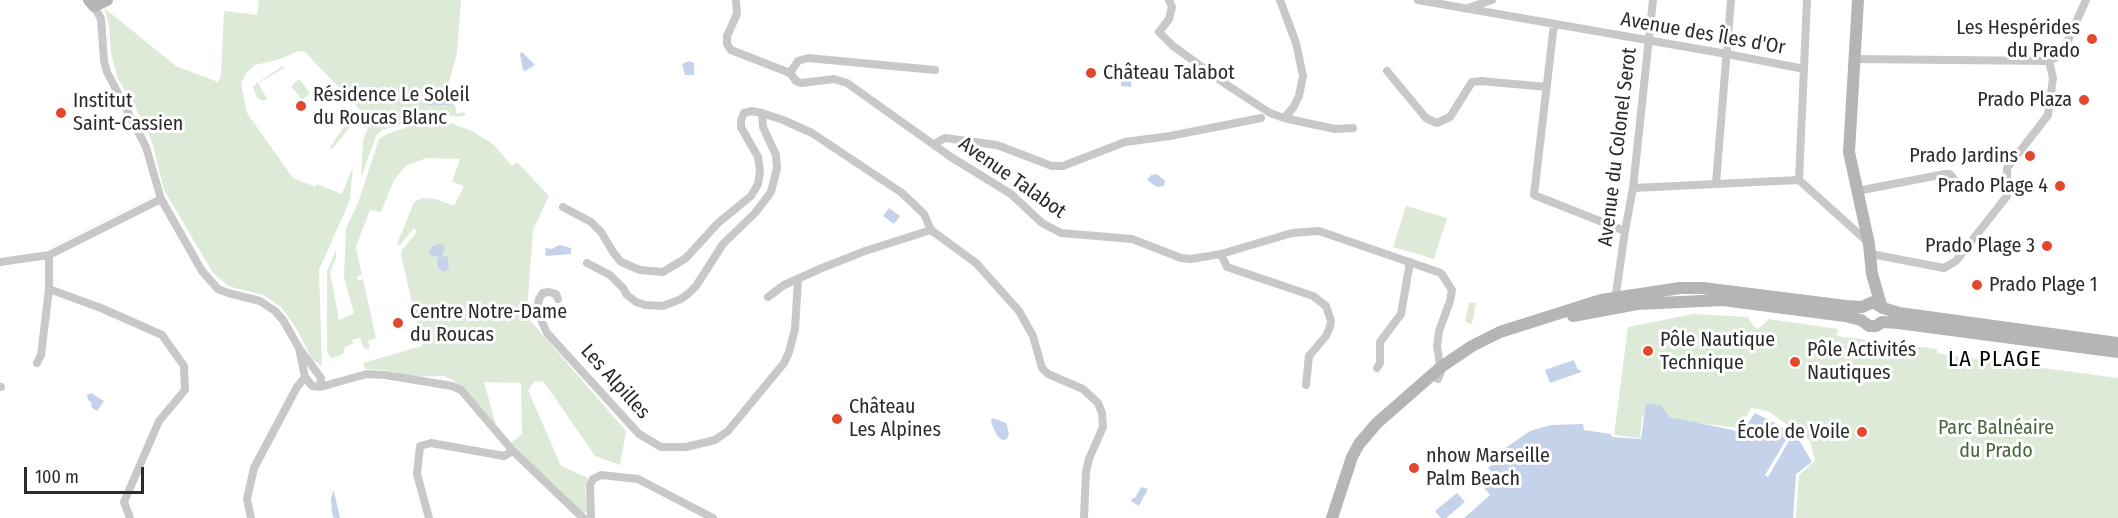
<!DOCTYPE html>
<html>
<head>
<meta charset="utf-8">
<style>
  body { margin:0 }
  #map { position:relative; width:2118px; height:518px; overflow:hidden; background:#fff; font-family:"Fira Sans Condensed",sans-serif }
  canvas { display:block }
  .scale { position:absolute; left:24px; top:467px; width:120px; height:27px; box-sizing:border-box; border:3px solid #2b2b2b; border-top:0; padding-left:8px; font-size:18px; line-height:21px; white-space:nowrap; color:#2b2b2b; -webkit-text-stroke:4px #fff; paint-order:stroke }
</style>
</head>
<body>
<div id="map">
<canvas width="2118" height="518"></canvas>
<div class="scale">100 m</div>
</div>
<script>
const ctx = document.querySelector('canvas').getContext('2d');
ctx.lineJoin = 'round';
function fillPath(path, color) {
  ctx.fillStyle = color;
  ctx.fill(path, 'evenodd');
}
function shape(rows) {
  const path = new Path2D();
  for (const r of rows) {
    path.moveTo(r[0], r[1]);
    for (let i = 2; i < r.length; i += 2) path.lineTo(r[i], r[i + 1]);
  }
  return path;
}
function trace(path, color, width, dash) {
  ctx.strokeStyle = color;
  ctx.lineWidth = width;
  ctx.lineCap = dash ? 'butt' : 'round';
  ctx.setLineDash(dash || []);
  ctx.stroke(path);
}
function write(font, color, halo, rows, align = 'center') {
  ctx.font = font + ' "Fira Sans Condensed",sans-serif';
  ctx.lineWidth = 6;
  ctx.setLineDash([]);
  ctx.textBaseline = 'middle';
  ctx.strokeStyle = halo;
  ctx.fillStyle = color;
  for (const [text, x, y, turn = 0] of rows) {
    ctx.save();
    ctx.translate(x, y);
    ctx.rotate((+turn || 0) * Math.PI / 180);
    ctx.textAlign = isNaN(turn) ? turn : align;
    if (halo) ctx.strokeText(text, 0, 0);
    ctx.fillText(text, 0, 0);
    ctx.restore();
  }
}
const green = shape([
  [259,0,461,0,457,53,446,93,454,103,457,114,464,112,466,116,427,117,382,130,376,136,361,178,363,140,371,121,305,52,299,51,277,60,255,65,246,73,241,84,247,113,293,178,316,187,317,184,342,194,353,166,350,200,319,270,322,366,312,359,296,328,281,307,263,295,228,286,213,273,164,190,152,142,143,121,118,79,111,54,109,24,104,8,176,66,218,82,221,75,224,11,257,15],
  [283,66,284,68,258,83,267,99,263,101,257,98,253,87,257,83],
  [299,79,310,93,302,100,291,86],
  [353,111,357,116,356,120,332,149,330,147,351,117,350,115],
  [429,120,445,121,472,131,494,145,512,166,517,162,549,196,533,230,527,311,529,319,626,431,620,465,595,456,544,382,535,381,528,390,561,466,588,478,585,487,587,512,583,514,511,443,522,434,521,383,484,382,496,425,467,391,456,382,444,376,411,377,385,370,365,369,363,363,422,346,401,255,402,250,417,232,414,228,399,246,397,244,414,202,423,198,436,199,454,206,464,186,452,182,460,159,426,158,406,166,394,180,381,212,370,210,356,247,362,275,357,276,358,281,363,279,376,338,368,341,370,348,364,349,360,338,352,340,353,344,345,347,343,354,331,358,327,352,327,271,336,251,336,258,330,272,339,320,354,313,344,277,346,228,358,203,379,139,387,134],
  [1406,206,1447,218,1434,259,1393,247],
  [1469,302,1476,303,1472,324,1465,322],
  [1693,314,1748,317,1754,327,1759,328,1769,319,1838,329,1837,336,1937,349,1938,353,1954,356,2118,378,2118,518,1796,518,1799,475,1815,461,1810,441,1768,411,1751,408,1740,428,1642,417,1640,438,1614,435,1628,327]
]);
const water = shape([
  [522,52,535,65,525,71,523,70,520,54],
  [689,61,694,63,694,75,685,75,682,64],
  [1122,66,1132,67,1131,87,1121,86],
  [436,95,451,100,451,105,427,105,426,97],
  [1157,174,1165,181,1164,186,1157,187,1147,180,1151,175],
  [889,208,900,216,894,224,883,216],
  [437,244,445,245,442,257,430,255,429,251,431,247],
  [559,245,571,248,571,254,547,256,545,255,546,248,552,249],
  [447,256,449,269,443,272,438,268,437,258],
  [1574,360,1578,370,1581,370,1581,372,1550,383,1545,370],
  [91,393,104,401,97,411,92,408,91,402,88,400,87,395],
  [1646,404,1661,405,1669,417,1742,432,1755,413,1771,421,1798,438,1812,462,1796,474,1793,518,1464,518,1490,495,1483,486,1495,475,1488,468,1496,460,1494,456,1530,431,1551,425,1583,424,1584,430,1611,434,1612,437,1641,439],
  [993,418,1006,423,1009,433,1007,439,1003,440,998,437,992,425,991,420],
  [1141,487,1148,489,1139,506,1131,501,1133,498,1135,498],
  [333,491,334,492,340,518,334,518,332,513,331,499],
  [1457,493,1465,502,1446,518,1441,518,1435,511]
]);
const pier = shape([
  [1790,433,1793,434,1768,477,1765,475]
]);
const street = shape([
  [736,0,737,14,727,36,727,44,731,50,790,73,796,81,801,83,834,79,847,83,951,157,1011,194,1042,223,1061,233,1132,239,1181,258,1191,259,1221,254,1292,233,1319,231,1441,273,1452,290,1450,301,1439,331,1437,346,1441,372,1438,379],
  [1169,0,1172,7,1169,19,1159,32,1173,46,1227,85,1270,113,1284,118,1335,129,1353,128],
  [1280,0,1296,43,1303,76,1299,96,1293,108,1284,118],
  [1418,0,1727,54,1804,69],
  [94,6,101,19,104,61,107,72,146,147,161,199,202,271,218,289,228,293,260,301,275,311,283,320,299,348,321,378,320,387,312,386,305,377,299,348],
  [1468,8,1492,0],
  [1554,24,1534,195,1625,231],
  [1854,59,2049,61,2055,58,2064,49,2086,0],
  [1387,71,1426,118,1437,123,1450,117,1472,82,1481,81,1547,87],
  [790,73,798,61,808,58,935,70],
  [934,144,945,138,997,145,1052,166,1063,166,1125,142,1170,136,1261,118],
  [1799,180,1807,0],
  [1716,183,1731,0],
  [1633,188,1799,180,1869,243],
  [1857,191,1945,174,1950,174,1956,182],
  [563,207,591,222,601,232,613,252,621,262,640,270,663,272,686,258,718,223,751,196,758,184,760,171,758,157,741,127,741,120,744,113,752,111,762,113,783,120,812,133,902,193,924,214,931,230,976,263,1019,311,1033,336,1042,368,1048,374,1083,389,1098,403,1102,413,1103,427,1089,459,1086,472,1084,518],
  [1221,254,1227,267,1313,296,1326,306,1331,321,1330,327,1326,336,1309,356,1306,385],
  [1871,254,1944,268,1956,261,2007,196,2007,168,2048,115,2053,78,2049,61],
  [49,255,49,289,101,308,162,335,184,366,185,390,159,421,124,502,130,518],
  [0,262,49,255,161,199],
  [587,263,610,275,624,289,626,294,636,302,645,305,663,306,681,299,689,293,696,286,723,244,755,213,771,192,777,168,776,155,763,127,762,113],
  [768,297,784,285,822,268,865,251,931,230],
  [558,299,556,294,549,292,543,293,539,299,538,306,539,315,547,333,639,434,661,447,686,447,715,440,728,431,784,363,789,352,795,329,798,280],
  [1615,301,1625,231,1633,188,1653,0],
  [37,363,41,355,49,289],
  [1377,368,1380,363,1380,342,1401,314,1410,262],
  [0,387,1,387],
  [320,387,367,374,385,375,452,386,461,390,513,451,583,518],
  [251,518,247,499,254,468,297,387,305,377],
  [429,518,417,474,420,446,431,443,504,456,513,451],
  [591,518,590,485,593,479,601,475,638,479,713,518]
]);
const secondary = shape([
  [89,0,94,6,107,0],
  [1858,0,1849,152,1869,244,1872,274,1881,305],
  [1573,316,1637,304,1723,300,1845,316,1861,320,1869,326,1876,326,1882,322,1898,323,2118,352],
  [1332,518,1352,457,1359,444,1377,423,1441,367,1472,346,1500,332,1601,300,1680,288,1703,288,1846,306,1862,307,1873,302,1883,308,1899,313,2118,343]
]);
const markers = [
  [2092,39,6,"#e4482c"],
  [1091,73,6,"#e4482c"],
  [2084,100,6,"#e4482c"],
  [301,106,6,"#e4482c"],
  [61,113,6,"#e4482c"],
  [2030,156,6,"#e4482c"],
  [2060,186,6,"#e4482c"],
  [2047,246,6,"#e4482c"],
  [1977,285,6,"#e4482c"],
  [398,323,6,"#e4482c"],
  [1648,351,6,"#e4482c"],
  [1795,362,6,"#e4482c"],
  [837,419,6,"#e4482c"],
  [1862,432,6,"#e4482c"],
  [1414,468,6,"#e4482c"]
];
const poiNames = [
  ["Les Hespérides",2080,28,"right"],
  ["du Prado",2080,51,"right"],
  ["Château Talabot",1103,73],
  ["Résidence Le Soleil",313,95],
  ["du Roucas Blanc",313,118],
  ["Prado Plaza",2072,100,"right"],
  ["Institut",73,101],
  ["Saint-Cassien",73,124],
  ["Prado Jardins",2018,156,"right"],
  ["Prado Plage 4",2048,186,"right"],
  ["Prado Plage 3",2035,246,"right"],
  ["Prado Plage 1",1989,285],
  ["Centre Notre-Dame",410,312],
  ["du Roucas",410,335],
  ["Pôle Nautique",1660,340],
  ["Technique",1660,363],
  ["Pôle Activités",1807,350],
  ["Nautiques",1807,373],
  ["Château",849,407],
  ["Les Alpines",849,430],
  ["École de Voile",1850,432,"right"],
  ["nhow Marseille",1426,456],
  ["Palm Beach",1426,479]
];
const streetNames = [
  ["Avenue des Îles d'Or",1703,34,10],
  ["Avenue du Colonel Serot",1618,147,-83],
  ["Avenue Talabot",1012,178,35],
  ["Les Alpilles",615,382,48]
];
const parkNames = [
  ["Parc Balnéaire",1996,428],
  ["du Prado",1996,451]
];
const quarterNames = [
  ["LA PLAGE",1995,360]
];
fillPath(green, '#deead8');
fillPath(water, '#c4d2ea');
fillPath(pier, '#fff');
trace(street, '#c8c8c8', 8);
trace(secondary, '#b5b5b5', 12);
for (const [x, y, r, color] of markers) {
  const dot = new Path2D();
  dot.arc(x, y, r, 0, 2 * Math.PI);
  ctx.fillStyle = color;
  ctx.fill(dot);
  trace(dot, '#fff', 2);
}
write('20px', '#2b2b2b', '#fff', poiNames, 'left');
write('20px', '#2b2b2b', '#fff', streetNames);
write('20px', '#44663a', '#fff', parkNames);
ctx.letterSpacing = '1.5px';
write('22px', '#000', '#fff', quarterNames);
ctx.letterSpacing = '0px';
</script>
</body>
</html>
